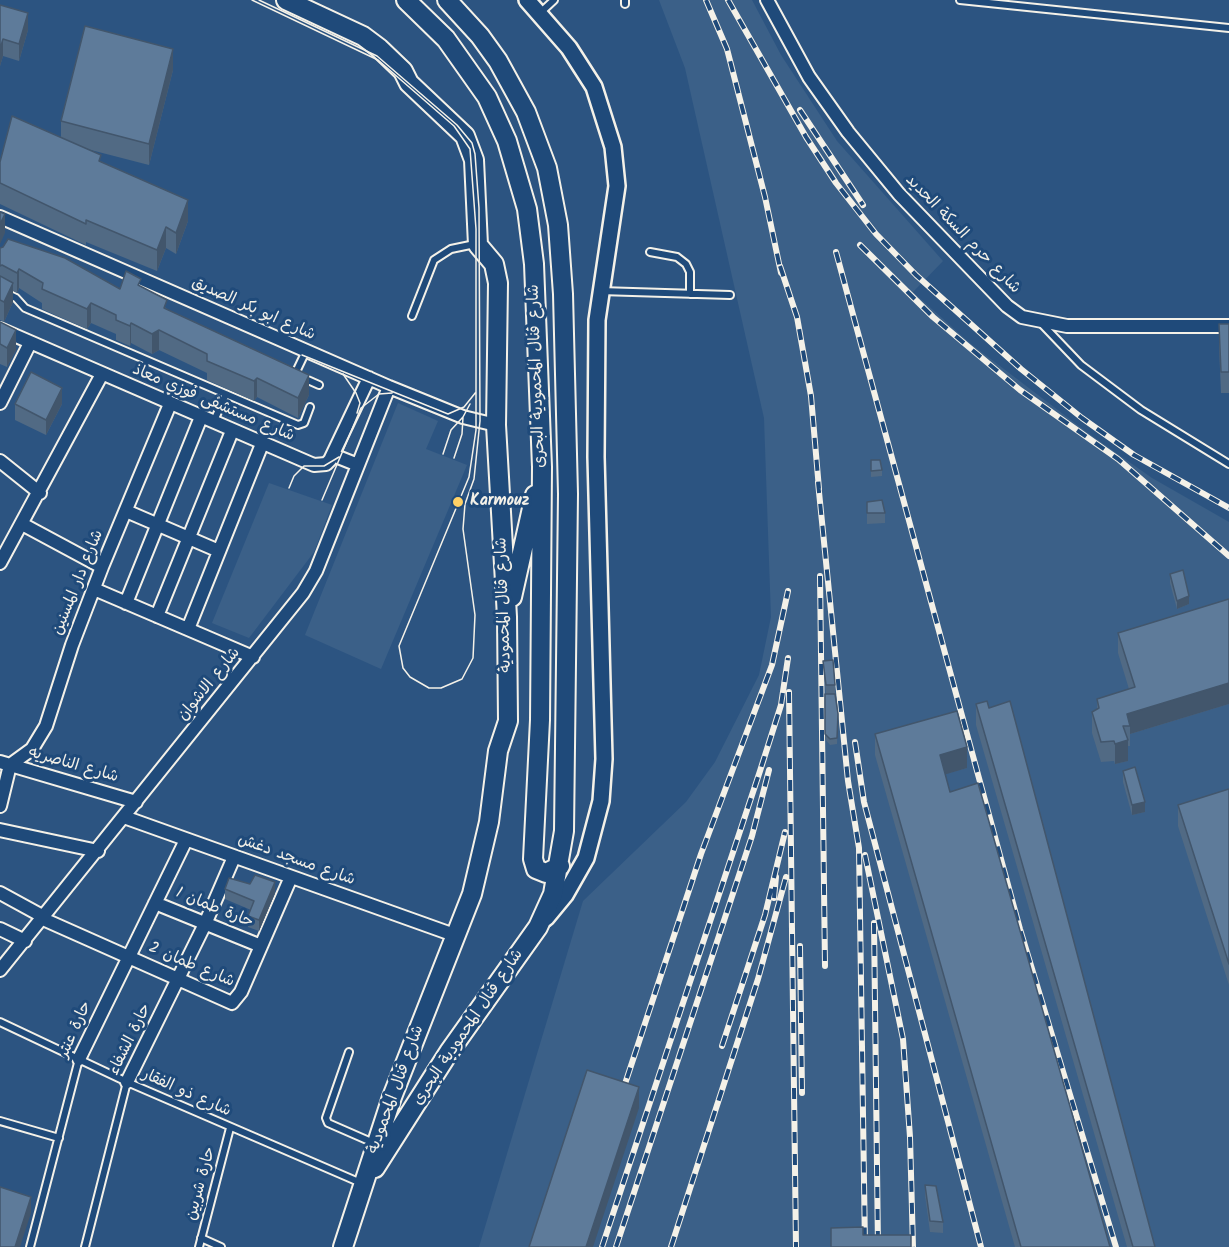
<!DOCTYPE html>
<html>
<head>
<meta charset="utf-8">
<style>
  body { margin:0 }
  canvas { display:block; background:#2c5481 }
</style>
</head>
<body>
<canvas width="1229" height="1247"></canvas>
<script>
const ctx = document.querySelector('canvas').getContext('2d');
ctx.lineJoin = 'round';
function fillPath(path, color) {
  ctx.fillStyle = color;
  ctx.fill(path, 'evenodd');
}
function shape(rows) {
  const path = new Path2D();
  for (const r of rows) {
    path.moveTo(r[0], r[1]);
    for (let i = 2; i < r.length; i += 2) path.lineTo(r[i], r[i + 1]);
  }
  return path;
}
function trace(path, color, width, dash) {
  ctx.strokeStyle = color;
  ctx.lineWidth = width;
  ctx.lineCap = dash ? 'butt' : 'round';
  ctx.setLineDash(dash || []);
  ctx.stroke(path);
}
function write(font, color, halo, rows, align = 'center') {
  ctx.font = font + ' Kalam,"Playpen Sans Arabic",sans-serif';
  ctx.lineWidth = 6;
  ctx.setLineDash([]);
  ctx.textBaseline = 'middle';
  ctx.strokeStyle = halo;
  ctx.fillStyle = color;
  for (const [text, x, y, turn = 0] of rows) {
    ctx.save();
    ctx.translate(x, y);
    ctx.rotate((+turn || 0) * Math.PI / 180);
    ctx.textAlign = isNaN(turn) ? turn : align;
    if (halo) ctx.strokeText(text, 0, 0);
    ctx.fillText(text, 0, 0);
    ctx.restore();
  }
}
const built = shape([
  [659,0,752,0,781,55,837,141,943,261,913,292,971,344,1088,433,1152,478,1229,522,1229,1247,479,1247,583,901,686,802,715,762,759,675,771,617,764,418,685,68],
  [398,403,438,421,426,449,467,465,381,669,305,635],
  [269,483,332,505,314,552,249,638,212,623]
]);
const service = shape([
  [960,0,1229,28],
  [625,4,625,0],
  [540,13,554,0],
  [650,252,677,257,686,264,690,272,690,294],
  [0,290,16,298,25,308,298,425,304,423,310,407],
  [600,291,730,295],
  [412,316,434,260,451,249,475,244],
  [1041,323,1081,365,1141,410,1229,464],
  [295,374,306,351],
  [301,377,319,385],
  [213,423,226,394],
  [0,1022,127,1082,361,1183],
  [349,1052,326,1118,328,1123,376,1144],
  [0,1121,59,1138],
  [201,1238,221,1247],
  [30,1247,79,1059],
  [85,1247,127,1082],
  [199,1247,230,1128]
]);
const minor = shape([
  [767,0,809,77,848,132,899,194,1007,306,1022,317,1067,326,1229,326],
  [0,217,389,387,463,417,496,425],
  [0,329,314,465,326,464,330,460,369,378],
  [0,403,30,343],
  [333,455,358,465],
  [0,461,40,493],
  [126,511,219,551],
  [22,524,102,567],
  [0,563,102,374],
  [94,589,253,657],
  [126,603,201,417],
  [157,616,232,431],
  [188,629,262,444],
  [0,762,136,802],
  [0,806,10,765,32,749,46,726,72,645,102,567,170,404],
  [124,817,457,936],
  [0,830,98,851],
  [0,893,44,917],
  [155,903,261,946],
  [43,919,232,1003,241,992,291,877],
  [0,929,25,941],
  [0,970,303,593,316,571,389,387],
  [79,1059,186,840],
  [127,1082,205,924,234,857]
]);
const tertiary = shape([
  [527,0,569,48,594,87,613,147,617,186,597,320,596,457,604,759,601,801,586,858,565,895,546,918]
]);
const secondary = shape([
  [286,0,363,36,379,48,403,71,409,83,465,136,474,160,478,245,494,264,498,283,496,425,507,617,508,721,498,751,489,822,472,894,392,1097,343,1247],
  [406,0,446,39,487,97,507,141,527,209,534,264,542,467,540,720,533,859,536,869,546,873,560,866],
  [512,597,535,495],
  [375,1168,449,1052,538,927,553,894,564,831,568,494,563,294,558,225,547,168,526,112,498,61,480,36,447,0]
]);
const tram = shape([
  [252,0,378,60,454,126,470,149,476,229,476,430,469,477,399,646,403,668,410,677,429,688,441,688,462,679,473,658,475,615,463,529,465,504,474,479,480,421,479,208,475,154,472,143,457,125,377,56,259,0],
  [302,355,448,414,464,407,476,392],
  [343,374,356,393,360,403,357,413],
  [443,454,451,430,463,417],
  [454,458,462,434,463,417,470,404],
  [289,488,294,476,304,466,324,466,339,457],
  [322,500,361,408,379,394,392,393]
]);
const rail = shape([
  [706,0,727,49,765,197,781,273],
  [728,0,806,137,836,183,876,234,916,275,1021,369,1082,418,1134,455,1229,508],
  [800,110,863,205],
  [860,245,933,317,1020,390,1118,459,1229,556],
  [836,252,1020,929,1116,1247],
  [780,266,797,317,811,396,819,489],
  [818,482,848,781,859,848,865,1247],
  [820,576,825,966],
  [789,692,796,1247],
  [855,742,864,802,981,1247],
  [865,855,903,1039,910,1137,913,1247],
  [774,898,776,877],
  [874,923,878,1247],
  [800,946,802,1093],
  [722,1046,765,915,785,832],
  [620,1099,701,854,772,665,788,591],
  [602,1247,760,771,781,705,788,658],
  [616,1247,752,836,769,770],
  [671,1247,758,979,786,877]
]);
const wall = shape([
  [0,5,28,30,19,61,3,56,0,66],
  [173,70,149,165,87,149,101,162,188,221,176,254,166,248,157,271,86,242,86,245,0,204,0,162,61,138,61,121],
  [0,248,120,289,141,287,167,309,309,395,298,418,257,397,254,401,207,380,207,373,159,350,152,354,131,343,130,346,116,340,116,334,91,323,87,329,53,314,42,309,42,303,19,288,17,293,13,291,13,302,4,322,0,320],
  [0,322,16,350,7,367,0,364],
  [1219,324,1229,324,1229,393,1221,393,1219,345],
  [15,404,62,404,46,435,15,420],
  [871,460,882,470,882,476,871,477],
  [867,502,885,513,885,523,867,524],
  [1170,574,1189,604,1177,609,1170,583],
  [1229,599,1229,704,1130,734,1130,746,1128,746,1128,761,1115,764,1114,761,1101,762,1092,733,1092,712,1097,709,1097,699,1129,689,1118,653,1118,633],
  [823,661,835,685,835,695,838,714,837,744,830,745,825,739,826,694],
  [976,704,1155,1247,1127,1247,976,725],
  [875,734,967,768,945,774,950,792,1110,1247,1015,1247,875,755],
  [1123,771,1145,812,1132,815,1123,782],
  [1229,789,1229,985,1178,826,1178,805],
  [225,889,275,893,259,931,248,927,248,916,251,910,225,899],
  [925,1185,943,1222,943,1233,930,1232,925,1195]
]);
const shadedWall = shape([
  [28,13,28,30,19,61,19,44],
  [3,39,3,56,0,66,0,49],
  [173,49,173,70,149,165,149,144],
  [188,200,188,221,176,254,176,233],
  [5,214,5,233,0,244,0,224],
  [166,227,166,248,157,271,157,250],
  [19,269,19,288,17,293,17,273],
  [13,283,13,302,4,322,4,302],
  [91,303,91,323,87,329,87,309],
  [131,323,131,343,130,346,130,326],
  [16,330,16,350,7,367,7,348],
  [159,330,159,350,152,354,152,334],
  [309,375,309,395,298,418,298,398],
  [257,378,257,397,254,401,254,381],
  [62,388,62,404,46,435,46,420],
  [1189,596,1189,604,1177,609,1177,601],
  [1229,683,1229,704,1130,734,1130,726,1127,714],
  [1128,740,1128,761,1115,764,1115,744],
  [967,747,967,768,940,776,940,755],
  [1145,802,1145,812,1132,815,1132,805],
  [275,882,275,893,259,931,259,920],
  [639,1087,639,1108,593,1247,586,1247],
  [31,1197,31,1213,20,1247,15,1247]
]);
const building = shape([
  [0,5,28,13,19,44,3,39,0,49,0,5],
  [85,26,173,49,149,144,61,121,85,26],
  [12,116,101,155,99,161,188,200,176,233,166,227,157,250,86,220,86,224,0,183,0,162,12,116],
  [0,212,5,214,0,224,0,212],
  [8,239,65,258,120,289,126,271,141,279,138,285,167,300,164,308,309,375,298,398,257,378,254,381,207,361,207,354,159,330,152,334,131,323,130,326,116,320,116,315,91,303,87,309,42,289,43,283,19,269,17,273,2,265,0,266,0,248,3,247,8,239],
  [0,276,13,283,4,302,0,300,0,276],
  [0,322,16,330,7,348,0,344,0,322],
  [1219,324,1229,324,1229,372,1221,372,1219,324],
  [31,372,62,388,46,420,15,404,31,372],
  [871,460,880,460,882,470,871,471,871,460],
  [882,500,885,513,867,513,867,502,882,500],
  [1183,570,1189,596,1177,601,1170,574,1183,570],
  [1229,599,1229,683,1127,714,1130,726,1123,726,1128,740,1115,744,1114,741,1101,742,1092,712,1099,708,1097,699,1135,687,1118,633,1229,599],
  [833,660,835,685,826,685,823,661,833,660],
  [825,694,835,694,838,714,837,738,830,739,825,734,825,694],
  [987,701,989,708,1010,701,1155,1247,1133,1247,976,704,987,701],
  [957,711,967,747,940,755,950,792,978,783,1110,1247,1021,1247,875,734,957,711],
  [1135,767,1145,802,1132,805,1123,771,1135,767],
  [1229,789,1229,964,1178,805,1229,789],
  [255,875,275,882,259,920,248,916,254,901,225,889,229,878,250,884,255,875],
  [587,1070,639,1087,586,1247,529,1247,587,1070],
  [925,1185,936,1186,943,1222,930,1221,925,1185],
  [0,1187,31,1197,15,1247,0,1247,0,1187],
  [863,1227,863,1235,911,1235,911,1247,831,1247,831,1228,863,1227]
]);
const markers = [
  [458,502,6,"#ffd166"]
];
const streetNames = [
  ["شارع حرم السكة الحديد",962,235,46],
  ["شارع ابو بكر الصديق",253,310,24],
  ["شارع قنال المحمودية البحرى",538,376,-92],
  ["شارع مستشفى فوزي معاذ",213,404,23],
  ["شارع دار المسنين",79,583,-68],
  ["شارع قنال المحمودية",505,605,-92],
  ["شارع الاشوان",210,685,-51],
  ["شارع الناصريه",73,766,16],
  ["شارع مسجد دغش",296,861,20],
  ["حارة طمان 1",214,909,22],
  ["شارع طمان 2",191,966,23],
  ["شارع قنال المحمودية البحرى",469,1028,-56],
  ["حارة عنتر",76,1030,-66],
  ["حارة الشفاء",131,1040,-64],
  ["شارع قنال المحمودية",397,1090,-70],
  ["شارع ذو الفقار",186,1094,24],
  ["حارة شربين",202,1184,-75]
];
const poiNames = [
  ["Karmouz",470,502]
];
fillPath(built, '#3b6088');
trace(service, '#f4f1e8', 10);
trace(minor, '#f4f1e8', 16);
trace(tertiary, '#f4f1e8', 20);
trace(secondary, '#f4f1e8', 22);
trace(service, '#1f4a7a', 6);
trace(minor, '#1f4a7a', 12);
trace(tertiary, '#1f4a7a', 15);
trace(secondary, '#1f4a7a', 18);
trace(tram, '#f4f1e8', 1.5);
trace(rail, '#f4f1e8', 6);
trace(rail, '#1f4a7a', 4, [11]);
fillPath(wall, '#516a84');
fillPath(shadedWall, '#42566c');
fillPath(building, '#5e7b9a');
trace(building, '#42566c', 1.5);
for (const [x, y, r, color] of markers) {
  const dot = new Path2D();
  dot.arc(x, y, r, 0, 2 * Math.PI);
  ctx.fillStyle = color;
  ctx.fill(dot);
  trace(dot, '#1f4a7a', 2);
}
write('16px', '#f4f1e8', '#1f4a7a', streetNames);
write('bold 16px', '#f4f1e8', '#1f4a7a', poiNames, 'left');
</script>
</body>
</html>
